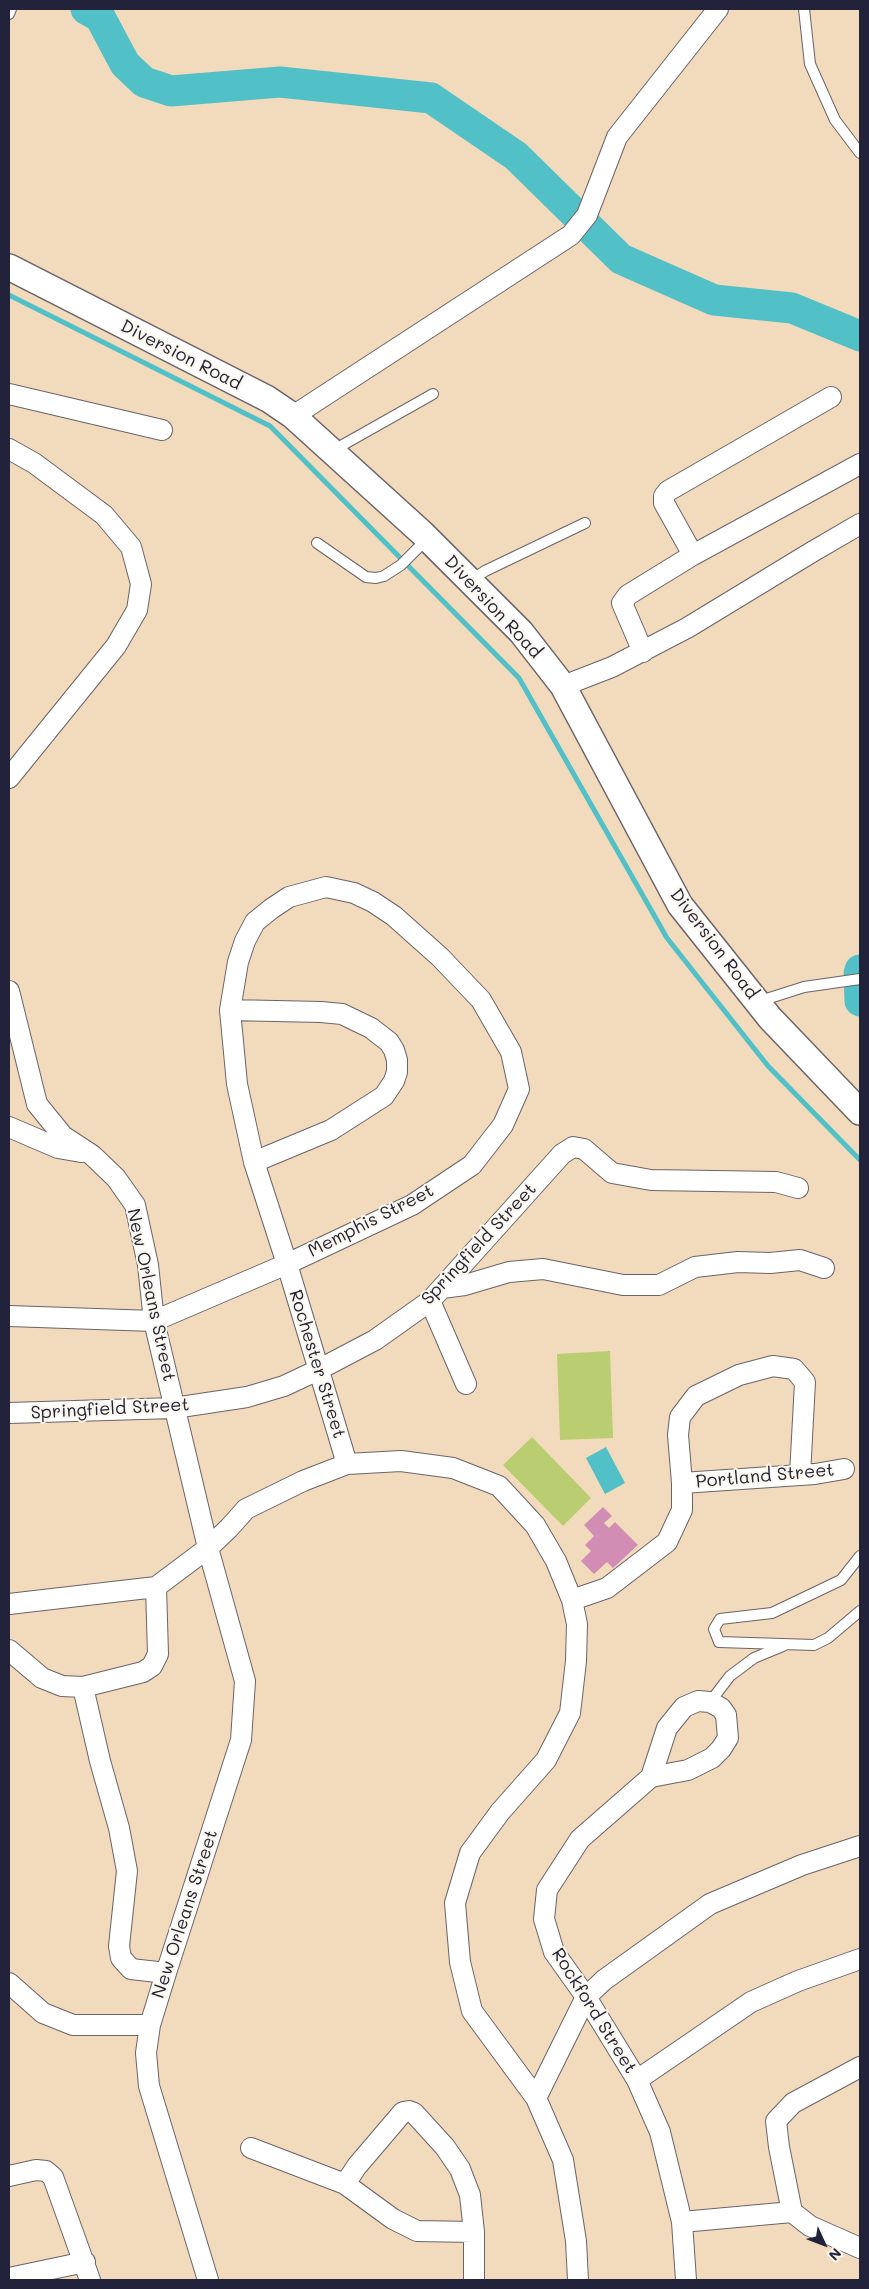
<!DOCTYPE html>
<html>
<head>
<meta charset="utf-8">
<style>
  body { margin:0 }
  #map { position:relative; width:869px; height:2289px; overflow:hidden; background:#f2dbbc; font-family:Mali,sans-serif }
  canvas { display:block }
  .frame { position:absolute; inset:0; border:10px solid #22223b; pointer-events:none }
  .north { position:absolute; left:799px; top:2219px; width:50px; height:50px; -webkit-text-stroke:4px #fbf7ec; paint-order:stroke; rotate:133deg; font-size:14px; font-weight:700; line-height:20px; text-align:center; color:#22223b }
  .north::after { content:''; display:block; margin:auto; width:18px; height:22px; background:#22223b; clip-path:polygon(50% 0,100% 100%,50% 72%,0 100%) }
</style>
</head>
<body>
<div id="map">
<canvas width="869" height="2289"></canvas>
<div class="frame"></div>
<div class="north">N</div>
</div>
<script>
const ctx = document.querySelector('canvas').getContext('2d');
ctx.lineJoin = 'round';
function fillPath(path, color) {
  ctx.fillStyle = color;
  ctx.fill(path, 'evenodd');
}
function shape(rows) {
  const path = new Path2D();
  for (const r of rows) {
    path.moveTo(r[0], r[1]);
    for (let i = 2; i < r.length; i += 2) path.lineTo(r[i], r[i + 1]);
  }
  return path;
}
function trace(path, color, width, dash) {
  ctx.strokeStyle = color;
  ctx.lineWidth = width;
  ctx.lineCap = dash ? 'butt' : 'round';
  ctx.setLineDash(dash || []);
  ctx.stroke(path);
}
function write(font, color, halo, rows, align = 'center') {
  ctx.font = font + ' Mali,sans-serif';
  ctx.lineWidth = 4;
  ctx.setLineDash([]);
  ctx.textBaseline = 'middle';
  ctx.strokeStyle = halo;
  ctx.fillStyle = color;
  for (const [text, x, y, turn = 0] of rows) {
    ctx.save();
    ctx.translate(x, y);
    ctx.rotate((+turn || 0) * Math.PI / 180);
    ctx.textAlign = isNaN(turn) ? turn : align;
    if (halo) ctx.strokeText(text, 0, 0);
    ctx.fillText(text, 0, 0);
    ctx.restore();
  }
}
const green = shape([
  [610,1351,613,1438,560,1440,557,1354],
  [532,1437,591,1498,563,1526,503,1465]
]);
const water = shape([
  [606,1447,625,1483,605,1494,586,1458]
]);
const stream = shape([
  [9,295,270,426,519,678,667,938,768,1066,860,1160]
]);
const river = shape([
  [86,9,100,17,125,64,144,82,171,91,280,82,431,98,516,156,621,259,714,300,792,308,860,336],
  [860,970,859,974,860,1001]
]);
const building = shape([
  [603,1507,612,1516,604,1523,609,1528,615,1522,638,1545,613,1568,607,1562,594,1574,581,1561,591,1551,585,1545,594,1536,584,1525]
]);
const service = shape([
  [804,9,810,64,835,120,860,153],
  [9,14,11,9],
  [332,451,433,394],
  [317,543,366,577,376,578,384,576,401,565,427,539],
  [470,581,485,571,585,523],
  [757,1002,804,987,860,979],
  [860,1556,841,1580,772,1613,720,1619,714,1629,719,1642,814,1645,828,1638,860,1611],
  [710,1702,730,1676,754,1658,783,1646]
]);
const minor = shape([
  [9,394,162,430],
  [293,416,571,235,587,215,617,137,718,9],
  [9,449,34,463,104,515,131,547,141,584,137,610,116,646,9,778],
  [693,555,664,503,664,496,668,491,831,397],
  [643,652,622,603,628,595,693,555,860,464],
  [563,686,612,667,687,628,812,552,860,524],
  [9,991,37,1104,63,1136,92,1155,116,1178,135,1205,148,1265,154,1321,208,1548,245,1681,241,1740,166,1973,150,2025,146,2053,149,2086,208,2280],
  [230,1010,321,1012,342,1014,371,1028,389,1042,394,1050,397,1060,397,1072,394,1081,384,1096,331,1130,254,1162],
  [9,1127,58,1148,81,1152],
  [442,1288,465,1285,509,1272,543,1269,623,1285,659,1285,695,1267,738,1262,770,1263,800,1260,824,1268],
  [430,1301,466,1384],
  [9,1316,154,1321,287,1264,412,1205,472,1165,503,1125,519,1089,511,1052,481,1000,440,957,394,916,373,902,354,893,326,887,289,897,271,909,255,922,245,941,238,962,230,1010,237,1084,254,1162,287,1264,347,1464],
  [9,1413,174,1408,247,1397,284,1386,318,1370,375,1340,430,1301,562,1154,573,1147,584,1149,612,1173,651,1180,776,1182,798,1188],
  [682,1483,678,1435,680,1417,696,1396,739,1375,773,1366,794,1369,805,1382,800,1475],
  [572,1600,607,1588,667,1542,682,1510,682,1483,815,1474,844,1469],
  [9,1604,156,1587,208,1548,229,1528,246,1509,303,1481,347,1464,401,1461,453,1468,499,1486,535,1525,556,1561,572,1600,577,1624,576,1661,570,1713,546,1760,500,1812,470,1853,455,1903,460,1962,472,2011,536,2098,563,2160,576,2241,578,2280],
  [9,1650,42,1678,62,1686,83,1687,143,1672,152,1666,158,1654,156,1587],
  [83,1687,100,1761,119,1828,127,1871,119,1946,121,1958,131,1969,166,1973],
  [651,1777,667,1728,684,1707,698,1701,710,1702,721,1708,726,1715,728,1738,721,1749,712,1758,688,1770,651,1777,580,1839,547,1890,544,1919,554,1952,586,1997,637,2080,660,2132,682,2222,686,2280],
  [9,1983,43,2013,73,2025,150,2025],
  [637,2080,751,2002,798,1981,860,1959],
  [536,2098,586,1997,604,1980,710,1904,802,1865,860,1846],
  [251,2148,345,2184],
  [9,2176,36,2170,46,2171,53,2177,90,2280],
  [792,2212,779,2147,776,2121,793,2103,860,2067],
  [682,2222,792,2212,810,2226,860,2248],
  [474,2232,417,2231,393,2219,345,2184,357,2166,403,2112,409,2111,414,2113,445,2147,460,2169,470,2195,474,2232,474,2280],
  [9,2278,85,2262]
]);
const tertiary = shape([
  [9,267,268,399,293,416,422,533,521,632,563,686,680,905,770,1018,860,1112]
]);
const streetNames = [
  ["Diversion Road",181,355,27],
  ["Diversion Road",493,607,47],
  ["Diversion Road",714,944,53],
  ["Memphis Street",371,1221,-27],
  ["Springfield Street",479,1244,-47],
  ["New Orleans Street",151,1295,78],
  ["Rochester Street",317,1364,73],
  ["Springfield Street",110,1409,-3],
  ["Portland Street",765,1476,-5],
  ["New Orleans Street",185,1914,-72],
  ["Rockford Street",594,2011,58]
];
fillPath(green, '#bbcd71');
fillPath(water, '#52c0c7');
trace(stream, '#52c0c7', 5);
trace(river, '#52c0c7', 31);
fillPath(building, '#d18db4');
trace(service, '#6b6368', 12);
trace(minor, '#6b6368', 22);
trace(tertiary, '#6b6368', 28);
trace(service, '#fff', 10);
trace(minor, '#fff', 20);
trace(tertiary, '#fff', 25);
write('18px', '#22223b', '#fbf7ec', streetNames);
</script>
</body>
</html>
